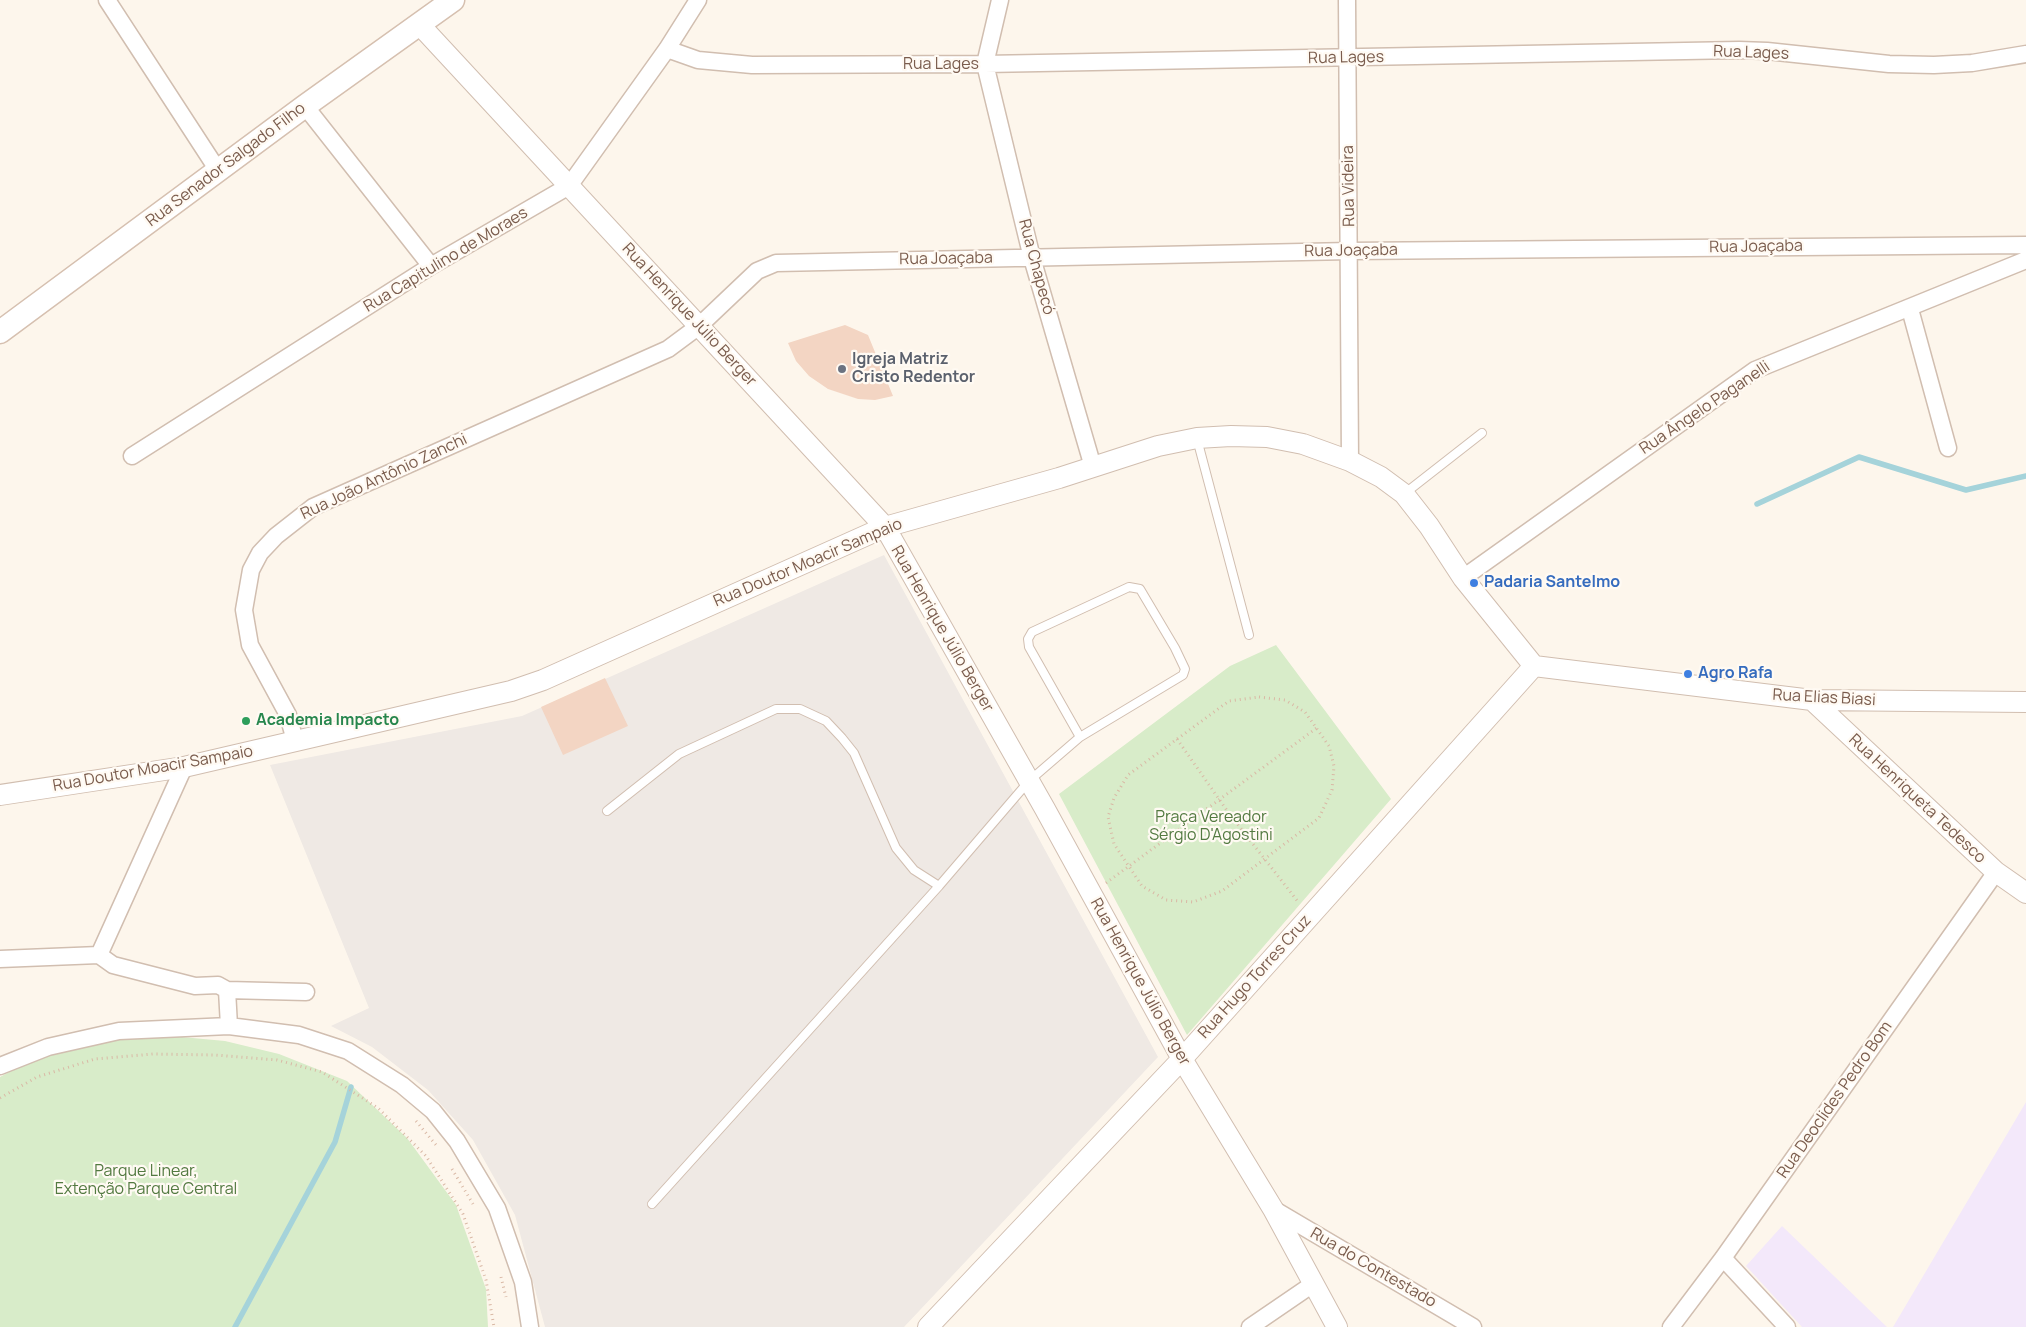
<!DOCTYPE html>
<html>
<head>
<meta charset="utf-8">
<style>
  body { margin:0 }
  canvas { display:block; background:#fdf6ec }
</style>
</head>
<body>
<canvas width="2026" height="1327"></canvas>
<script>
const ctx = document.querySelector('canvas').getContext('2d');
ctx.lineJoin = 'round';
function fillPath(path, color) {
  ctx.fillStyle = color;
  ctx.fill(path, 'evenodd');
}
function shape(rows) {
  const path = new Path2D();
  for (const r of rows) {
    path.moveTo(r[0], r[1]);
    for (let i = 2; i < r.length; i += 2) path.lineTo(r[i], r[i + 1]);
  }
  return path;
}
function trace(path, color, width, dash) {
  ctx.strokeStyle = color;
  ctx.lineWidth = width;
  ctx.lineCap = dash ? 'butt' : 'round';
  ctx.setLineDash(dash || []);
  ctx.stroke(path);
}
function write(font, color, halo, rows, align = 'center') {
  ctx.font = font + ' Manrope,sans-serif';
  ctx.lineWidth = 4.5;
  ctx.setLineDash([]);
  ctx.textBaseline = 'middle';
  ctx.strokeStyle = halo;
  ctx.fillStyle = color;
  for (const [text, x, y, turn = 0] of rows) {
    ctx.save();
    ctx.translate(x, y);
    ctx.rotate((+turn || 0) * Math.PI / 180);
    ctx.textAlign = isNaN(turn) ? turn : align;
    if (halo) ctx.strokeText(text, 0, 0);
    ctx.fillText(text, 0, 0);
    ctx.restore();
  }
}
const industrial = shape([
  [884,555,1158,1057,904,1327,545,1327,515,1215,473,1140,428,1090,372,1047,331,1026,369,1008,270,765,522,716]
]);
const education = shape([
  [2026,1102,2026,1327,1893,1327],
  [1782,1226,1887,1327,1802,1327,1746,1266]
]);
const green = shape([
  [1276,645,1391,799,1187,1035,1059,794,1230,666],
  [149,1034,225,1041,279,1054,347,1081,407,1138,456,1205,486,1289,488,1327,0,1327,0,1077,22,1065,94,1038]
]);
const stream = shape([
  [1757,504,1859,457,1966,490,2026,476],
  [235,1327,335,1142,351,1087]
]);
const building = shape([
  [845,325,868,335,893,396,875,400,858,399,828,389,809,376,796,361,788,343],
  [605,678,628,726,563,755,541,707]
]);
const path = shape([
  [1259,697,1285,700,1305,712,1329,746,1334,766,1332,790,1319,818,1222,891,1193,902,1166,900,1142,886,1114,844,1108,817,1114,798,1128,775,1229,701,1259,697],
  [1177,739,1228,812,1299,903],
  [1106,883,1318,727],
  [0,1098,37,1077,95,1059,153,1054,215,1055,277,1060,322,1072,378,1108,426,1156,463,1214,486,1280,494,1327],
  [416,1121,436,1145],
  [452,1169,473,1204],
  [501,1277,506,1297]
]);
const service = shape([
  [1197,439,1249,635],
  [1404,494,1482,433],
  [607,811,679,754,776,709,800,709,826,721,842,738,854,753,896,848,914,870,939,886,1029,781,1080,737,1183,675,1185,669,1175,648,1140,589,1129,587,1032,632,1028,639,1029,647,1080,737],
  [652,1204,939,886]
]);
const minor = shape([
  [107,0,219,172],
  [1000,0,985,64,1032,258,1093,467],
  [1347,0,1350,461],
  [667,49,698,60,752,65,985,64,1739,50,1767,51,1889,64,1934,65,1972,63,2026,54],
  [305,106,431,266],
  [1910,309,1948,448],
  [132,456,431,266,569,186,667,49,698,0],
  [1463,578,1755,370,2026,260],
  [295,741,288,715,250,645,244,610,251,570,260,553,276,536,313,507,668,349,699,326,757,271,776,263,1350,251,2026,245],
  [99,955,113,965,195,986,218,985,227,990,306,992],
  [0,959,99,955,184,767],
  [227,990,229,1026,299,1035,348,1051,402,1085,433,1111,457,1141,497,1208,523,1282,530,1327],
  [0,1066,48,1047,119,1031,229,1026],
  [1273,1209,1473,1327],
  [1723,1258,1787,1327],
  [1250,1327,1313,1284],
  [1671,1327,1723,1258,1996,872]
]);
const tertiary = shape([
  [419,24,885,527,1045,809,1182,1059,1273,1209,1337,1327],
  [1534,666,1812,700,2026,702],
  [1812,700,1996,872,2026,893],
  [0,795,184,767,511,691,543,680,885,527,1059,478,1158,446,1197,438,1231,436,1267,437,1303,444,1350,461,1381,477,1404,494,1429,526,1463,578,1534,666],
  [928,1327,1182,1059,1534,666]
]);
const secondary = shape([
  [0,332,305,106,453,0]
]);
const markers = [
  [842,369,5,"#6b7280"],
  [1474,583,5,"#3f7fe0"],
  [1688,674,5,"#3f7fe0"],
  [246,721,5,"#2e9e5b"]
];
const streetNames = [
  ["Rua Lages",1751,53,2],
  ["Rua Lages",1346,58,-1],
  ["Rua Lages",941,65],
  ["Rua Senador Salgado Filho",226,165,-37],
  ["Rua Videira",1349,186,-91],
  ["Rua Joaçaba",1756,247,-1],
  ["Rua Joaçaba",1351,251,-1],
  ["Rua Joaçaba",946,259,-1],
  ["Rua Capitulino de Moraes",446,260,-31],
  ["Rua Chapecó",1036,267,75],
  ["Rua Henrique Júlio Berger",689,315,47],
  ["Rua Ângelo Paganelli",1705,408,-34],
  ["Rua João Antônio Zanchi",384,477,-25],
  ["Rua Doutor Moacir Sampaio",808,563,-23],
  ["Rua Henrique Júlio Berger",942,629,60],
  ["Rua Elias Biasi",1824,698,3],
  ["Rua Doutor Moacir Sampaio",153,769,-10],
  ["Rua Henriqueta Tedesco",1917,799,43],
  ["Rua Hugo Torres Cruz",1255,977,-48],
  ["Rua Henrique Júlio Berger",1140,982,61],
  ["Rua Deoclides Pedro Bom",1835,1100,-55],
  ["Rua do Contestado",1373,1268,30]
];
const worshipNames = [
  ["Igreja Matriz",852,360],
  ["Cristo Redentor",852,378]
];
const shopNames = [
  ["Padaria Santelmo",1484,583],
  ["Agro Rafa",1698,674]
];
const leisureNames = [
  ["Academia Impacto",256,721]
];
const parkNames = [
  ["Praça Vereador",1211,818],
  ["Sérgio D'Agostini",1211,836],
  ["Parque Linear,",146,1172],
  ["Extenção Parque Central",146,1190]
];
fillPath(industrial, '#efe9e4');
fillPath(education, '#f3e8fa');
fillPath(green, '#d8ecc9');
trace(stream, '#a5d3da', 5.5);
fillPath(building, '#f3d5c3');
trace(service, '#d1beb0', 10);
trace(minor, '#d1beb0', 19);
trace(tertiary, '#d1beb0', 22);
trace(secondary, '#d6c0b0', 25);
trace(path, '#d9b8a5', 3, [1, 4]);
trace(service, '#fff', 8);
trace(minor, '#fff', 16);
trace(tertiary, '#fff', 20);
trace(secondary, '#fff', 22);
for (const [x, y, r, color] of markers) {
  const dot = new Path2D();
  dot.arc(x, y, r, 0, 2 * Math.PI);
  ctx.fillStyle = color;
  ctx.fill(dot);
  trace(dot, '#fffaf3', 2);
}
write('16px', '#7a5c4d', '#fffaf3', streetNames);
write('bold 16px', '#5b616d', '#fffaf3', worshipNames, 'left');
write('bold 16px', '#366cbe', '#fffaf3', shopNames, 'left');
write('bold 16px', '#27864d', '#fffaf3', leisureNames, 'left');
write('16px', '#537a41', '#fffaf3', parkNames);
</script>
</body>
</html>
